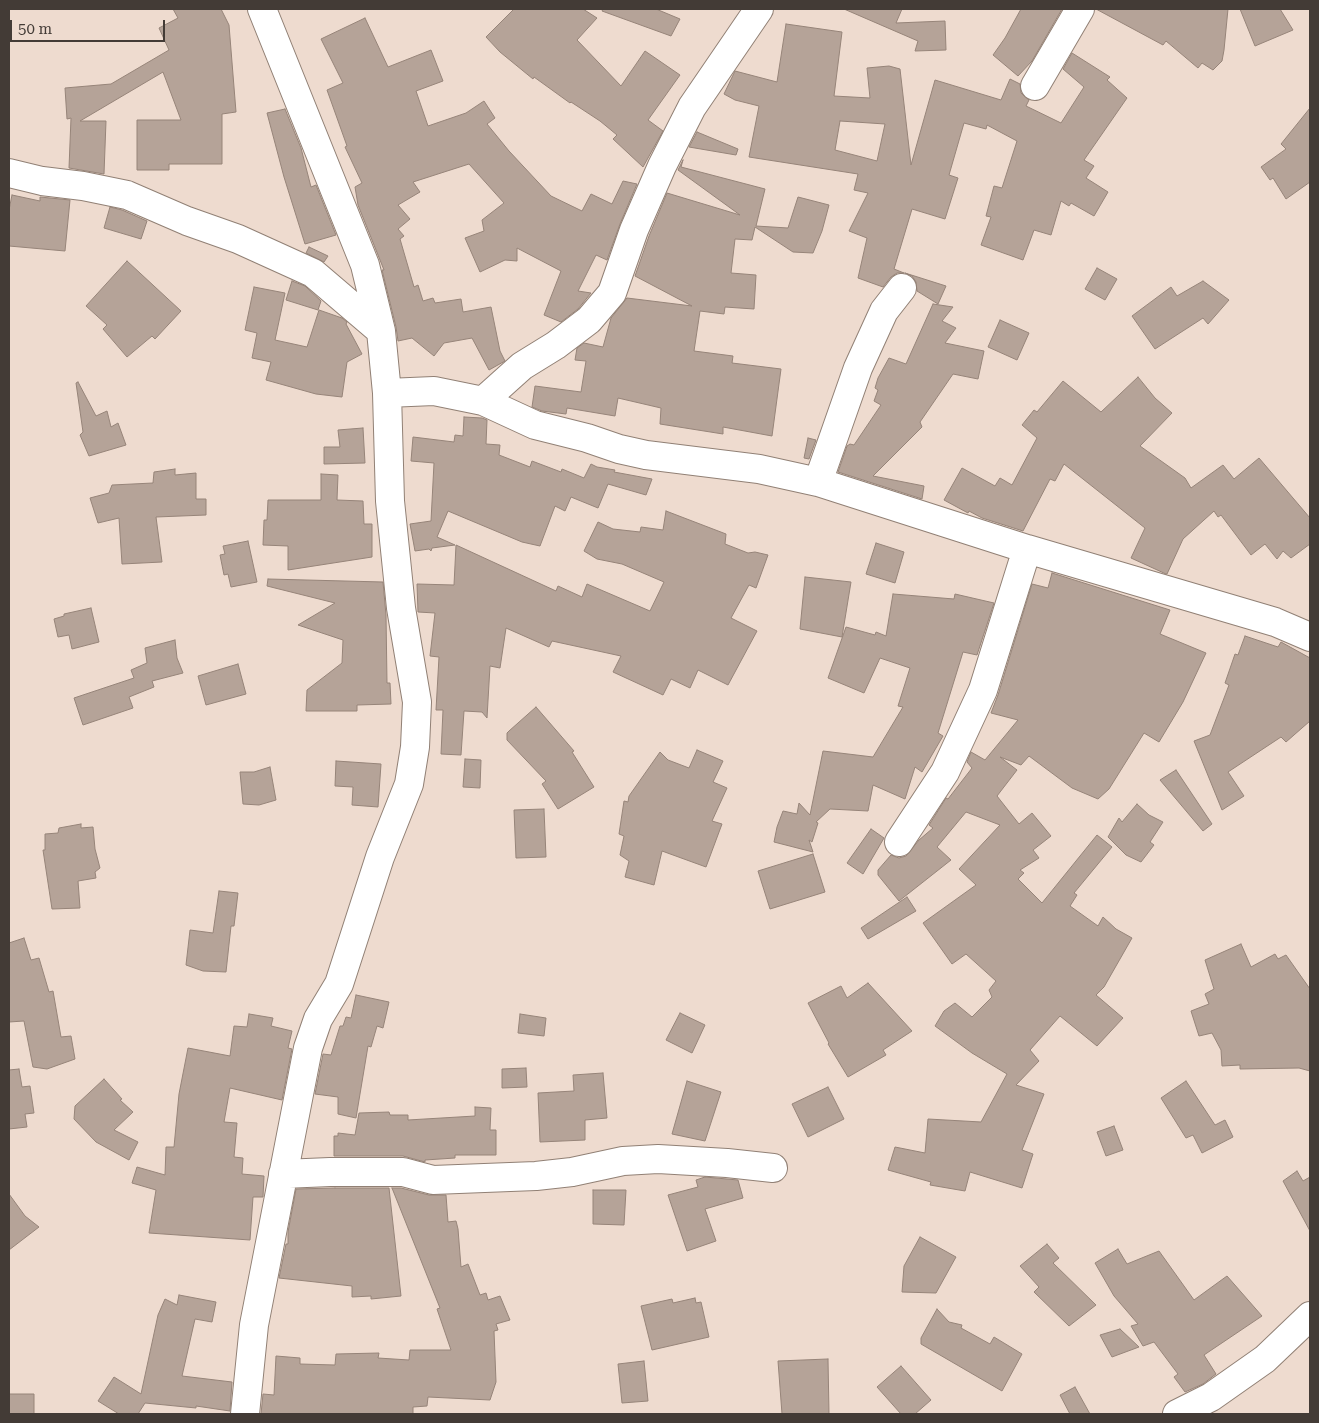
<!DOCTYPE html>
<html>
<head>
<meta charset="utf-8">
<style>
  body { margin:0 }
  #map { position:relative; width:1319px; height:1423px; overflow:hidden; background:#eedbcf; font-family:"Roboto Serif",serif }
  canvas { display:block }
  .frame { position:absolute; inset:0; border:10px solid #433b36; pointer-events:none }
  .scale { position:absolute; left:10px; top:20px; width:155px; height:22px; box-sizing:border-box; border:2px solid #433b36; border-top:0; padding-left:6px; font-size:15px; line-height:18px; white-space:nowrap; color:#433b36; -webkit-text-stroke:4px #eedbcf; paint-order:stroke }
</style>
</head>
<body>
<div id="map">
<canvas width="1319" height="1423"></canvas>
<div class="frame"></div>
<div class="scale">50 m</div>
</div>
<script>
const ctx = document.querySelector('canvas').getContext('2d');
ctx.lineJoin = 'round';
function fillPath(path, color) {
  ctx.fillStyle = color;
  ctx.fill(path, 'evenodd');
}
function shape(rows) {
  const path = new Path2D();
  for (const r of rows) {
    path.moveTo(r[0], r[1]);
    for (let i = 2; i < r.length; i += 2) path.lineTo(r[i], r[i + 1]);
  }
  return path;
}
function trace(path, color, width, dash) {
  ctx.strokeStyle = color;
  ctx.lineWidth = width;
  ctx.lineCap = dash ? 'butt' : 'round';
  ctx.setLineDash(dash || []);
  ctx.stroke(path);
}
const building = shape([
  [173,9,221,9,229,25,236,112,222,114,222,164,169,164,169,170,137,170,137,120,181,120,163,72,80,121,106,121,104,174,69,168,71,118,67,119,65,88,111,84,169,50,159,28,178,18,173,9],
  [514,9,583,9,597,18,577,40,621,86,645,51,680,75,648,120,663,131,643,167,613,139,617,135,600,121,571,102,570,103,534,77,533,79,500,52,486,37,514,9],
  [603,9,656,9,680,19,671,36,602,11,603,9],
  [844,9,902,9,896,23,945,21,946,50,915,51,918,41,844,9],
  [1021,9,1062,9,1032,61,1018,76,993,55,1005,38,1021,9],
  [1096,9,1228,9,1224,50,1222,61,1213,70,1202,63,1198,68,1166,41,1163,45,1096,9],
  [1240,9,1280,9,1293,30,1255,46,1240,9],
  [365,18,388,67,431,50,443,81,416,91,428,126,466,113,484,101,495,118,487,124,509,151,551,196,582,211,591,194,612,204,623,181,637,184,620,224,607,260,596,255,578,291,591,293,578,309,561,322,544,315,561,271,517,248,517,261,505,260,480,272,465,238,484,231,482,220,504,203,469,164,413,182,420,192,398,205,410,219,398,229,404,236,400,239,414,287,418,285,423,301,433,298,435,303,461,299,463,312,491,307,500,351,505,361,489,370,472,338,444,343,434,356,412,338,398,341,396,327,382,270,384,270,358,205,355,187,362,183,345,147,347,146,327,90,343,83,321,39,365,18],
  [786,24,842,32,834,96,870,98,867,68,889,66,900,69,911,165,935,80,1001,100,1010,79,1020,84,1021,93,1029,100,1026,106,1061,123,1084,87,1063,69,1072,53,1110,77,1107,80,1127,98,1084,160,1094,166,1086,178,1108,192,1094,216,1071,203,1069,206,1061,201,1051,235,1034,230,1023,260,981,245,991,217,986,216,994,186,1002,188,1017,141,987,125,986,129,964,123,949,175,958,178,945,219,912,209,894,269,904,273,897,273,891,277,883,287,858,278,867,238,849,231,868,193,854,190,858,174,749,157,759,106,735,100,724,94,735,71,777,82,786,24],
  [840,121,885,124,877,161,835,150,840,121],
  [1310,108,1310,182,1286,199,1273,178,1270,180,1261,167,1286,149,1281,144,1310,108],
  [285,109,301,148,311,187,316,185,336,235,305,244,284,177,267,113,285,109],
  [697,132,738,149,736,155,689,147,697,132],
  [683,160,681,167,765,189,756,226,788,228,798,197,829,205,822,231,813,253,793,252,755,227,752,240,735,239,731,273,756,275,754,309,725,307,724,314,700,311,694,351,733,356,732,363,781,369,772,436,723,427,723,434,660,424,661,408,618,398,615,416,567,408,566,414,542,411,532,407,535,386,581,392,586,361,575,360,577,348,584,343,603,347,611,318,627,298,692,306,635,276,649,236,667,193,740,215,678,170,683,160],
  [12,195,40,201,40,197,70,200,65,251,9,246,9,210,12,195],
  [110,207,122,210,147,221,141,239,104,228,110,207],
  [309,247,328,256,324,262,306,253,309,247],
  [127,261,181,311,155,339,152,336,127,357,103,329,107,325,86,306,127,261],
  [1097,268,1117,279,1105,300,1085,289,1097,268],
  [905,273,946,286,938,304,917,291,916,282,912,276,905,273],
  [292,281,305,286,321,301,318,310,286,300,292,281],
  [1203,281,1229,300,1208,324,1203,318,1155,349,1132,316,1171,287,1177,296,1203,281],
  [254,287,285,293,275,340,307,347,319,310,342,318,347,322,346,324,362,354,347,362,342,397,316,394,266,380,271,362,252,358,257,333,245,330,254,287],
  [933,304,953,307,942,321,956,328,945,343,984,351,978,379,953,374,920,422,922,427,873,476,924,486,922,499,838,472,847,446,850,444,854,445,881,405,874,401,878,390,875,388,878,378,889,358,906,364,933,304],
  [1000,320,1029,333,1017,360,988,347,1000,320],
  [1138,377,1155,398,1172,413,1140,446,1185,478,1191,488,1223,465,1234,479,1259,458,1310,518,1310,544,1291,558,1283,551,1277,559,1265,544,1251,555,1221,515,1218,517,1214,511,1183,539,1167,574,1166,574,1131,558,1145,528,1064,464,1055,481,1050,479,1023,531,982,518,969,511,968,513,944,500,962,468,995,486,1000,478,1012,485,1037,438,1022,425,1034,410,1037,412,1063,381,1101,412,1138,377],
  [78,382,96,416,107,411,111,427,118,423,126,445,89,456,80,435,83,432,76,383,78,382],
  [464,417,482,418,487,420,486,444,500,445,499,455,530,467,532,461,561,472,562,469,584,478,591,464,597,467,615,470,614,472,652,479,646,495,608,484,598,508,571,497,565,511,555,506,540,546,522,542,448,511,437,537,455,545,432,548,431,551,429,549,415,551,410,524,431,521,434,463,411,461,413,437,454,442,455,435,463,436,464,417],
  [363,428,365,463,324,464,324,447,340,447,338,430,363,428],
  [808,438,816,440,809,459,804,458,808,438],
  [175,469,175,475,196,473,196,499,206,499,206,515,156,517,162,562,122,564,119,518,98,523,90,498,109,493,112,485,153,483,154,472,175,469],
  [321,474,338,475,337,500,363,501,364,524,372,524,372,557,288,570,288,546,263,545,264,520,267,520,268,500,321,500,321,474],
  [666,511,726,534,725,544,748,553,755,552,768,555,756,588,749,585,731,618,757,631,728,685,698,670,690,688,671,679,663,695,613,672,621,656,552,641,549,647,506,628,500,668,490,666,487,718,482,712,464,711,461,755,441,754,443,710,436,710,439,657,430,656,435,613,418,612,417,584,454,585,456,545,556,591,558,586,582,597,587,584,650,611,664,582,622,564,597,559,584,551,598,522,613,529,640,532,641,527,663,530,666,511],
  [248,541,257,582,231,587,228,574,224,575,220,555,225,554,223,546,248,541],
  [876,543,904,552,895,583,866,574,876,543],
  [1052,573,1170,610,1160,634,1206,653,1183,702,1159,742,1144,733,1109,789,1098,799,1072,788,1029,756,1021,765,1000,757,1017,770,997,796,1019,824,1032,813,1051,836,1033,850,1039,858,1020,870,1024,873,1018,879,1042,903,1097,835,1112,847,1074,893,1077,895,1070,906,1098,926,1103,917,1116,929,1132,938,1104,987,1096,995,1123,1018,1097,1046,1060,1016,1030,1050,1039,1061,1016,1085,1044,1094,1022,1150,1033,1154,1022,1188,970,1172,965,1191,930,1185,931,1182,888,1170,895,1147,925,1153,928,1119,981,1122,1007,1074,972,1053,935,1026,944,1011,955,1003,972,1017,992,997,989,990,996,981,966,954,952,964,923,923,976,885,959,869,1000,825,966,812,937,847,951,860,899,901,878,875,878,870,891,855,899,858,906,856,919,840,933,828,929,825,946,798,948,799,972,768,967,762,971,752,985,760,1018,720,991,713,998,695,1032,584,1048,588,1052,573],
  [805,577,851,582,842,637,800,629,805,577],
  [268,579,383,582,386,615,387,683,390,683,391,704,357,705,357,711,306,711,307,690,342,663,343,640,298,625,335,603,267,586,268,579],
  [893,594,954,599,955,594,994,603,977,655,963,652,938,733,943,736,922,772,915,767,905,799,873,785,868,811,830,809,816,822,818,823,812,842,809,840,813,852,774,842,777,827,783,811,797,814,799,803,810,815,823,751,873,757,903,707,898,706,910,668,880,658,864,693,828,678,846,627,875,635,876,632,886,636,893,594],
  [91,608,99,642,72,649,69,635,58,637,54,619,64,616,64,614,91,608],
  [1245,636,1278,647,1281,642,1310,658,1310,721,1286,742,1281,737,1228,772,1244,796,1222,810,1194,741,1210,735,1229,685,1225,683,1235,654,1238,655,1245,636],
  [175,640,177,658,183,673,152,681,154,687,129,697,133,708,83,725,74,698,134,678,131,670,147,663,145,648,175,640],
  [238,664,246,694,206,705,198,676,238,664],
  [536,707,574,751,572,752,594,787,558,809,542,784,546,781,507,740,507,733,509,731,536,707],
  [697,750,723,761,713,782,727,788,712,821,722,824,706,867,662,851,654,885,625,877,629,861,620,855,624,836,619,834,624,801,628,802,629,796,660,752,668,760,689,768,697,750],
  [465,759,481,760,480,788,463,787,465,759],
  [336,761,381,764,378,807,352,805,353,787,335,786,336,761],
  [270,767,276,800,259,805,243,804,240,772,254,772,270,767],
  [1176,770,1212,824,1203,831,1160,780,1176,770],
  [1137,804,1149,815,1163,822,1150,842,1154,845,1141,862,1126,855,1108,837,1119,818,1122,822,1137,804],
  [544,809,546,857,516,858,514,810,544,809],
  [81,824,81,828,93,827,95,849,100,868,95,872,96,878,78,881,80,908,52,909,43,850,45,850,45,834,58,833,59,828,81,824],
  [871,829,884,838,863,874,847,863,871,829],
  [813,854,825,892,770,909,758,871,813,854],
  [219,891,238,893,234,926,231,926,226,972,203,971,186,965,190,930,213,933,219,891],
  [907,897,916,911,868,939,861,928,907,897],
  [24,938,31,960,39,958,49,992,53,991,61,1037,71,1036,75,1059,47,1069,33,1067,24,1021,9,1022,9,943,24,938],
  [1241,944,1251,967,1275,954,1278,959,1286,955,1310,989,1310,1071,1299,1068,1240,1069,1240,1065,1222,1066,1221,1050,1212,1033,1199,1036,1191,1011,1209,1004,1205,994,1214,989,1205,960,1241,944],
  [868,983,912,1031,883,1050,886,1055,848,1077,828,1044,829,1043,808,1003,841,986,847,998,868,983],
  [356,995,389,1002,383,1028,377,1026,371,1047,368,1046,356,1118,338,1114,338,1097,315,1094,323,1054,331,1055,340,1026,343,1026,346,1017,351,1018,356,995],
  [680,1013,705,1025,692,1053,666,1040,680,1013],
  [249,1014,273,1018,271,1026,292,1031,288,1048,292,1049,282,1100,230,1088,224,1122,237,1123,234,1157,243,1158,242,1174,264,1176,263,1197,253,1197,250,1240,149,1233,156,1190,132,1183,137,1167,165,1175,166,1147,174,1147,179,1094,188,1048,230,1056,234,1026,247,1027,249,1014],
  [520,1014,546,1018,544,1036,518,1033,520,1014],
  [526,1068,527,1087,502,1088,502,1069,526,1068],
  [19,1069,22,1087,30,1086,34,1113,25,1114,27,1127,9,1129,9,1070,19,1069],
  [603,1073,607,1118,585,1120,585,1140,540,1142,538,1093,574,1091,573,1075,603,1073],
  [104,1079,122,1099,120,1100,133,1112,114,1130,138,1142,129,1160,96,1142,74,1119,75,1106,104,1079],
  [687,1081,721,1092,705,1141,672,1134,687,1081],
  [1186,1081,1215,1125,1225,1120,1233,1137,1202,1153,1193,1135,1186,1138,1161,1098,1186,1081],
  [828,1087,844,1119,808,1137,792,1104,828,1087],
  [475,1107,491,1108,490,1130,496,1130,496,1155,455,1155,455,1158,425,1160,425,1162,403,1156,334,1156,334,1136,338,1136,338,1133,355,1135,359,1113,389,1112,390,1115,408,1115,408,1120,475,1116,475,1107],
  [1114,1126,1123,1150,1106,1156,1097,1132,1114,1126],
  [1297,1171,1303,1181,1310,1177,1310,1231,1283,1181,1297,1171],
  [705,1177,738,1180,743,1198,705,1209,716,1241,687,1251,668,1195,698,1187,696,1180,705,1177],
  [335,1188,389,1188,401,1296,371,1299,371,1296,352,1297,352,1286,279,1278,286,1244,288,1244,288,1232,296,1189,335,1188],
  [392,1188,401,1188,429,1195,446,1195,448,1222,456,1221,458,1229,461,1267,468,1264,480,1295,486,1293,488,1300,500,1296,510,1320,496,1324,498,1330,494,1331,496,1382,490,1400,428,1397,427,1406,413,1407,413,1414,261,1414,263,1394,274,1395,276,1356,300,1358,300,1364,335,1365,336,1354,379,1353,378,1358,409,1360,410,1350,451,1350,437,1309,440,1308,392,1188],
  [593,1190,626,1190,624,1225,593,1224,593,1190],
  [9,1194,25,1216,39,1227,9,1250,9,1194],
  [920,1237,956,1257,936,1293,902,1292,904,1266,920,1237],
  [1047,1244,1059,1258,1053,1263,1096,1305,1069,1326,1034,1292,1039,1287,1020,1266,1047,1244],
  [1118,1249,1127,1264,1159,1251,1194,1300,1227,1276,1262,1316,1204,1355,1216,1374,1203,1384,1185,1392,1174,1377,1178,1374,1154,1342,1143,1346,1131,1326,1138,1324,1114,1296,1095,1263,1118,1249],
  [179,1295,216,1302,212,1322,195,1319,182,1376,232,1382,230,1411,196,1406,196,1408,145,1403,138,1414,119,1414,98,1401,114,1377,141,1394,158,1315,165,1299,177,1305,179,1295],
  [695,1298,696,1303,701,1302,709,1337,652,1350,641,1306,672,1299,673,1303,695,1298],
  [937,1309,949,1322,962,1325,961,1328,990,1344,994,1337,1022,1354,1002,1391,921,1344,921,1338,937,1309],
  [1120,1329,1139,1347,1112,1357,1100,1335,1120,1329],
  [828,1359,829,1414,782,1414,778,1361,828,1359],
  [644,1361,648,1401,622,1403,618,1364,644,1361],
  [901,1366,931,1400,915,1414,901,1414,877,1387,901,1366],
  [1075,1387,1090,1414,1070,1414,1060,1395,1075,1387],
  [9,1394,34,1394,34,1414,9,1414,9,1394]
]);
const minor = shape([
  [1035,86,1080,9],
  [9,173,42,181,83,186,127,195,187,221,238,239,313,273,381,331],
  [387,393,434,391,483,401,535,425,587,438,619,449,646,455,759,469,818,482,1027,549,1275,622,1310,637],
  [483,401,522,366,556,345,589,320,612,293,634,230,662,166,692,107,759,9],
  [818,482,858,368,884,311,902,288],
  [899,842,945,772,983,690,1027,549],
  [283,1174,330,1172,403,1172,433,1180,536,1176,572,1172,623,1161,658,1159,727,1163,773,1168],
  [245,1414,254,1325,308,1048,318,1019,339,984,380,857,409,784,415,747,417,702,401,608,390,501,387,393,381,331,365,265,262,9],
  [1177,1414,1211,1397,1265,1359,1310,1316]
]);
fillPath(building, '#b5a398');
trace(building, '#968479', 1);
trace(minor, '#918075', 30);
trace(minor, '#fff', 28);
</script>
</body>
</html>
